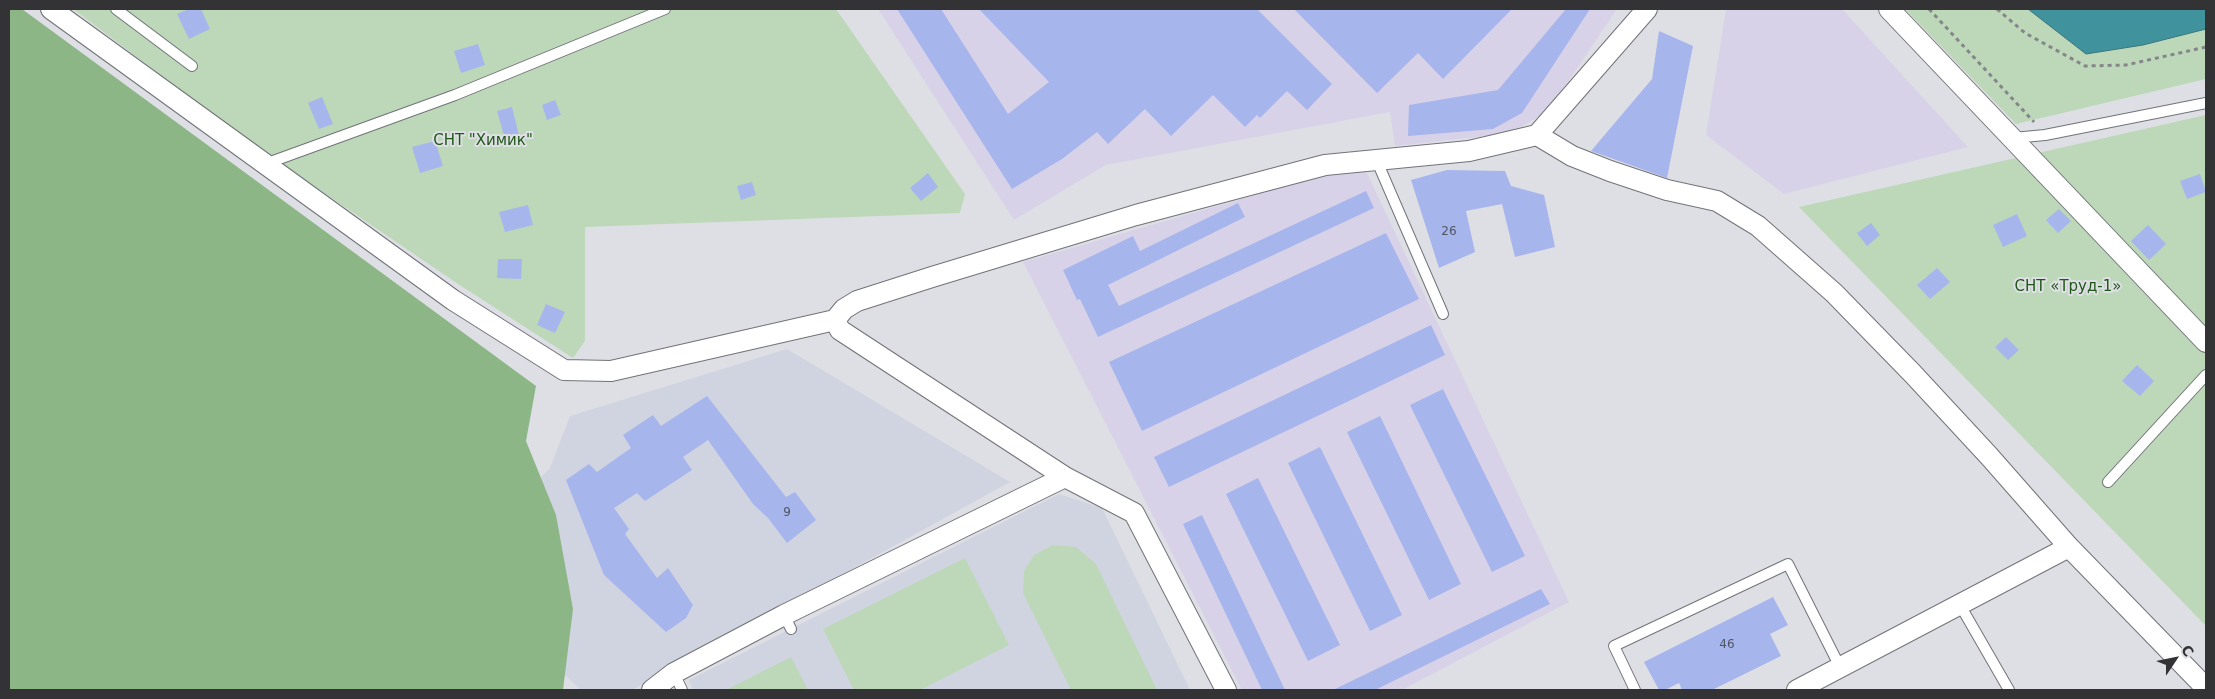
<!DOCTYPE html>
<html>
<head>
<meta charset="utf-8">
<style>
  body { margin:0 }
  #map { position:relative; width:2215px; height:699px; overflow:hidden; background:#dedfe5; font-family:"DejaVu Sans",sans-serif }
  canvas { display:block }
  .frame { position:absolute; inset:0; border:10px solid #333335; pointer-events:none }
  .north { position:absolute; left:2150px; top:634px; width:50px; height:50px; -webkit-text-stroke:4px #dedfe5; paint-order:stroke; rotate:56deg; font-size:14px; font-weight:700; line-height:20px; text-align:center; color:#333335 }
  .north::after { content:''; display:block; margin:auto; width:18px; height:22px; background:#333335; clip-path:polygon(50% 0,100% 100%,50% 72%,0 100%) }
</style>
</head>
<body>
<div id="map">
<canvas width="2215" height="699"></canvas>
<div class="frame"></div>
<div class="north">С</div>
</div>
<script>
const ctx = document.querySelector('canvas').getContext('2d');
ctx.lineJoin = 'round';
function fillPath(path, color) {
  ctx.fillStyle = color;
  ctx.fill(path, 'evenodd');
}
function shape(rows) {
  const path = new Path2D();
  for (const r of rows) {
    path.moveTo(r[0], r[1]);
    for (let i = 2; i < r.length; i += 2) path.lineTo(r[i], r[i + 1]);
  }
  return path;
}
function trace(path, color, width, dash) {
  ctx.strokeStyle = color;
  ctx.lineWidth = width;
  ctx.lineCap = dash ? 'butt' : 'round';
  ctx.setLineDash(dash || []);
  ctx.stroke(path);
}
function write(font, color, halo, rows, align = 'center') {
  ctx.font = font + ' "DejaVu Sans",sans-serif';
  ctx.lineWidth = 4;
  ctx.setLineDash([]);
  ctx.textBaseline = 'middle';
  ctx.strokeStyle = halo;
  ctx.fillStyle = color;
  for (const [text, x, y, turn = 0] of rows) {
    ctx.save();
    ctx.translate(x, y);
    ctx.rotate((+turn || 0) * Math.PI / 180);
    ctx.textAlign = isNaN(turn) ? turn : align;
    if (halo) ctx.strokeText(text, 0, 0);
    ctx.fillText(text, 0, 0);
    ctx.restore();
  }
}
const industrial = shape([
  [878,9,1617,9,1565,86,1541,115,1511,133,1395,146,1390,112,1106,165,1014,220],
  [1726,9,1842,9,1968,147,1784,194,1706,135],
  [1366,171,1569,602,1402,690,1242,690,1023,262,1328,174]
]);
const built = shape([
  [787,349,1010,482,632,690,581,690,452,569,550,468,570,416],
  [1059,494,1102,508,1190,690,693,690,689,680]
]);
const green = shape([
  [73,9,836,9,965,194,960,213,585,227,585,341,573,358,458,284,258,148],
  [1905,9,2206,9,2206,79,2016,124],
  [2206,115,2206,626,1799,207],
  [1053,545,1076,547,1096,564,1157,690,1071,690,1023,593,1024,571,1034,555],
  [965,558,1009,645,920,690,854,690,823,629],
  [791,657,808,690,726,690]
]);
const forest = shape([
  [9,9,22,9,536,386,526,441,556,515,573,609,563,690,9,690]
]);
const water = shape([
  [2028,9,2206,9,2206,29,2143,45,2086,54,2028,9]
]);
const building = shape([
  [189,9,201,9,210,29,189,39,177,14],
  [897,9,941,9,1008,114,1049,82,979,9,1257,9,1332,84,1307,110,1287,91,1260,118,1257,115,1245,127,1213,95,1171,136,1145,109,1108,144,1097,132,1062,159,1012,189],
  [1294,9,1512,9,1443,79,1418,53,1377,93],
  [1566,9,1590,9,1522,113,1493,129,1408,136,1409,105,1498,90],
  [1659,31,1693,46,1667,178,1591,151,1652,79],
  [478,44,485,65,461,73,454,51],
  [322,97,333,124,319,129,308,103],
  [555,100,561,115,547,120,542,105],
  [512,107,519,135,505,139,497,111],
  [435,141,443,166,420,173,412,147],
  [1447,170,1505,171,1511,186,1544,195,1555,247,1515,257,1502,204,1466,211,1475,252,1439,268,1411,180],
  [928,173,938,187,921,201,910,188],
  [2200,174,2206,192,2187,199,2180,181],
  [752,182,756,195,741,200,737,186],
  [1366,191,1374,208,1098,337,1080,299,1077,300,1063,270,1133,236,1140,251,1238,203,1245,217,1108,285,1119,306],
  [528,205,533,225,505,232,499,212],
  [2059,209,2071,221,2058,233,2046,220],
  [2017,214,2027,236,2003,247,1993,225],
  [1871,223,1880,235,1867,246,1857,233],
  [2148,225,2166,244,2149,260,2131,241],
  [1386,233,1419,299,1142,431,1109,362],
  [498,259,522,259,521,279,497,278],
  [1937,268,1950,282,1930,299,1917,285],
  [546,304,565,312,555,333,537,325],
  [1431,325,1445,355,1169,487,1154,457],
  [2006,337,2019,350,2008,360,1995,347],
  [2137,365,2154,381,2140,396,2122,381],
  [1443,389,1525,556,1492,572,1410,405],
  [707,396,786,497,795,492,816,520,787,543,768,518,753,504,708,440,683,457,692,470,645,501,637,493,614,508,629,529,625,534,657,578,668,568,693,605,686,618,666,632,604,575,566,480,589,464,597,472,631,448,623,435,653,415,661,426],
  [1380,416,1461,584,1429,600,1347,432],
  [1320,447,1402,615,1370,631,1288,463],
  [1258,478,1340,645,1308,661,1226,494],
  [1202,515,1285,690,1262,690,1183,524],
  [1541,589,1550,604,1375,690,1333,690],
  [1773,597,1788,625,1770,634,1781,656,1712,690,1682,690,1679,683,1665,690,1659,690,1644,662]
]);
const path = shape([
  [1929,9,2034,122],
  [1997,9,2025,33,2085,66,2126,65,2206,47]
]);
const lane = shape([
  [116,9,192,66],
  [2013,138,2045,135,2206,103],
  [1376,159,1443,314],
  [265,164,455,95,665,9],
  [2108,482,2206,375],
  [1960,605,2009,690],
  [784,615,791,629],
  [674,673,682,690],
  [1635,690,1614,646,1788,564,1840,667]
]);
const street = shape([
  [51,9,453,300,564,370,611,371,835,320,844,309,857,301,932,277,1136,215,1325,165,1469,151,1537,135,1647,9],
  [1889,9,2206,342],
  [1537,135,1572,156,1610,171,1667,190,1717,201,1758,226,1834,293,1913,374,1989,456,2069,547,2206,688],
  [835,320,840,330,1065,477,1134,513,1226,690],
  [652,690,674,673,784,615,1065,477],
  [1797,690,2069,547]
]);
const numberNames = [
  ["26",1449,232],
  ["9",787,513],
  ["46",1727,645]
];
const parkNames = [
  ["СНТ \"Химик\"",483,141],
  ["СНТ «Труд-1»",2068,287]
];
fillPath(industrial, '#d8d2e8');
fillPath(built, '#d0d4e0');
fillPath(green, '#bdd8b8');
fillPath(forest, '#8db687');
fillPath(water, '#40939c');
trace(water, '#3c767d', 1);
fillPath(building, '#a7b5ed');
trace(lane, '#717378', 12);
trace(street, '#717378', 22);
trace(path, '#85868a', 3, [4, 4]);
trace(lane, '#fff', 10);
trace(street, '#fff', 20);
write('12px', '#505463', null, numberNames);
write('15px', '#1f5717', '#dedfe5', parkNames);
</script>
</body>
</html>
